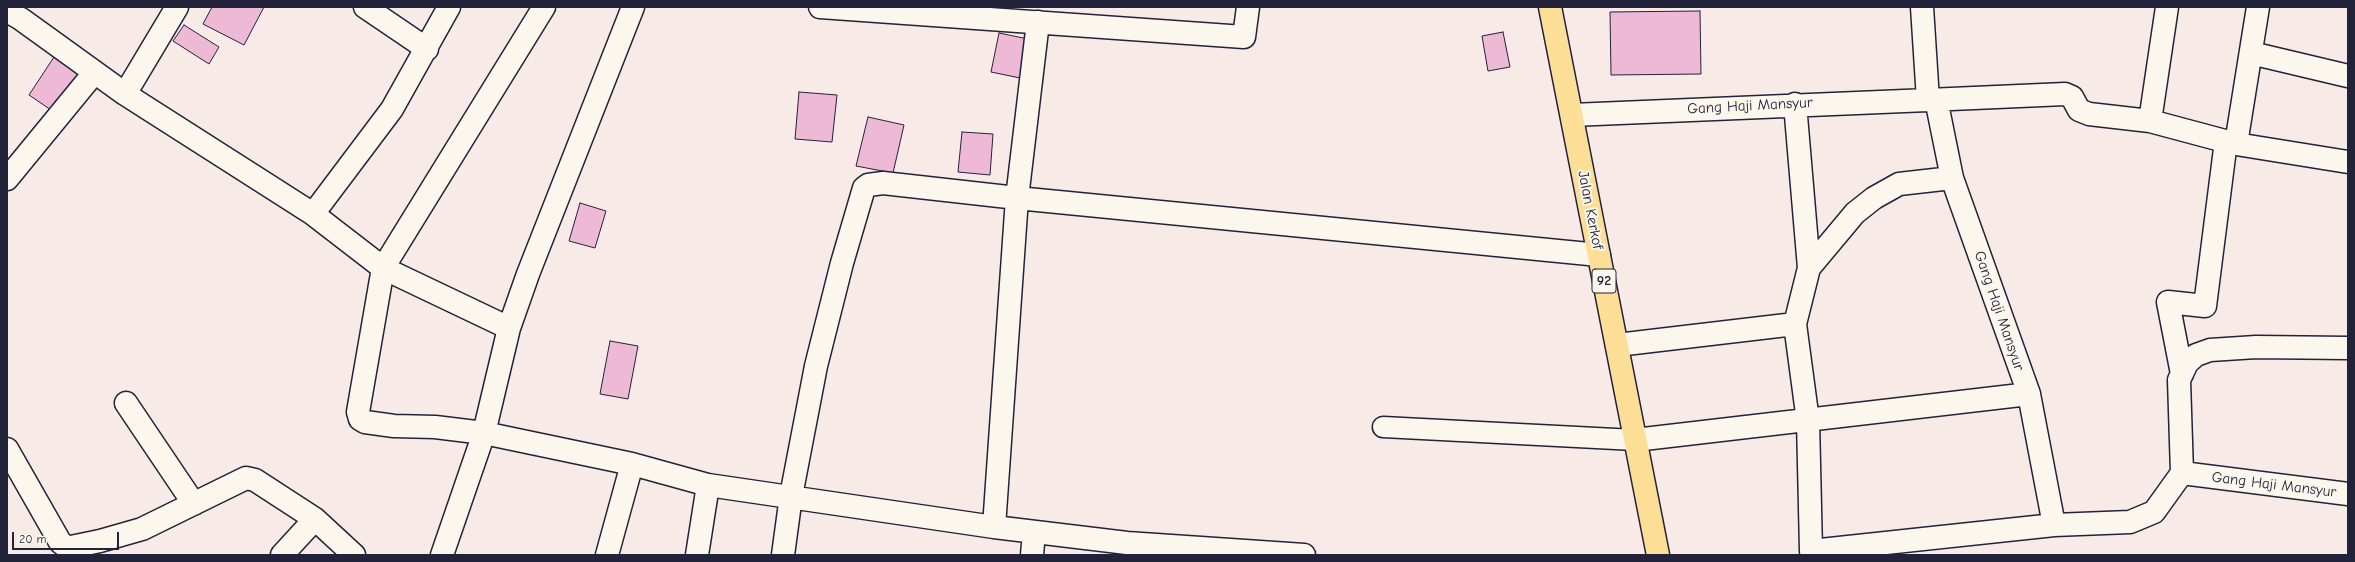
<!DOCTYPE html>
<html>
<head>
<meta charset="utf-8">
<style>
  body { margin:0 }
  #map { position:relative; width:2355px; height:562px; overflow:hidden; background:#f8ebe7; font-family:"Comic Neue",sans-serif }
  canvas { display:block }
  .frame { position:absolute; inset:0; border:8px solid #22223b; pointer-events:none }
  .scale { position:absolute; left:12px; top:532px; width:107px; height:18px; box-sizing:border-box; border:2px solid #22223b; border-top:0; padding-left:5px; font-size:12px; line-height:14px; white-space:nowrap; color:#22223b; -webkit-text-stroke:3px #fbf7ec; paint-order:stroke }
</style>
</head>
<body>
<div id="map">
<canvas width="2355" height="562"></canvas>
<div class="frame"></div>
<div class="scale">20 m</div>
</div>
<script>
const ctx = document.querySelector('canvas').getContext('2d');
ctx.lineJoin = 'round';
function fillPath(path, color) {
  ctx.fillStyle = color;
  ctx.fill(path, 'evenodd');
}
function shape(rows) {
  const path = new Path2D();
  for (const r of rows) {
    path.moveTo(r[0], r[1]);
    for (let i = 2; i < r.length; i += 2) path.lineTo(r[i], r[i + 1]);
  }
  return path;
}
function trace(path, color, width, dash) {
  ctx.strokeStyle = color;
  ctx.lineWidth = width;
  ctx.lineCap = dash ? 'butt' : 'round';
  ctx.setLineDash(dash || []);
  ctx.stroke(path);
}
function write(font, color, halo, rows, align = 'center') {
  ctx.font = font + ' "Comic Neue",sans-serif';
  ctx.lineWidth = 4;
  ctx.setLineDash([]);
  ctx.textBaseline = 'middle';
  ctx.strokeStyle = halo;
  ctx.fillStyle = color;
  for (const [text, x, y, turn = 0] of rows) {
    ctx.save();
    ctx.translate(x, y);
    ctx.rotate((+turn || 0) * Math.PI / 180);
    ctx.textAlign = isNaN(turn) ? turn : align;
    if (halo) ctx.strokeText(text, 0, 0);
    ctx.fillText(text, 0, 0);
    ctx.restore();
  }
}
const building = shape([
  [212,7,264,7,244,45,203,24,212,7],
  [1700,11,1701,74,1611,75,1610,12,1700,11],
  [184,25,219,47,209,64,173,41,184,25],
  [1503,32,1510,67,1488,71,1482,36,1503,32],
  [999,33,1033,40,1025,79,991,72,999,33],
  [54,57,80,74,54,112,29,95,54,57],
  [799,92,837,95,832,142,795,139,799,92],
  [868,117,904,125,893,173,856,166,868,117],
  [962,132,993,134,990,175,958,172,962,132],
  [580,203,606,211,595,248,569,241,580,203],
  [610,341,638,346,628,399,600,394,610,341]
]);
const lane = shape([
  [1383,427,1635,440]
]);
const street = shape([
  [365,7,427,49],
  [544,7,383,268,358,412,360,419,365,422,394,426,435,427,484,433,632,464,708,485,994,527,1127,543,1304,555],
  [820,7,1244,37,1248,7],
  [1922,7,1928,100,2065,94,2072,97,2079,110,2089,114,2150,121,2236,144,2348,162],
  [7,11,21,19,125,94,313,214,383,268,509,328,484,433,442,555],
  [2251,53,2348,76],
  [125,94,177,7],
  [1936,99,1952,178,2029,394,2054,525],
  [1795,104,1809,268,1795,324,1808,421,1811,551],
  [1572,115,1928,100],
  [2150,121,2167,7],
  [2236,144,2258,7],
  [7,179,94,73],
  [313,214,392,109,449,7],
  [1809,268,1855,213,1874,198,1899,184,1952,178],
  [509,328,528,274,633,7],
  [1617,345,1795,324],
  [2182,374,2168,302,2205,306,2226,141],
  [126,403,194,504],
  [1635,440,2029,394],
  [7,449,60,542,65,546,71,547,100,541,142,529,246,478,255,480,315,519,354,555],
  [2182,473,2179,380,2187,363,2196,355,2210,350,2256,347,2348,348],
  [994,527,1017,198,1038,22],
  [282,555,315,519],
  [607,555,632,464],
  [697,555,708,485],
  [783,555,791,496,816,366,842,263,864,188,868,185,883,183,1017,198,1599,255],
  [1032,555,1034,532],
  [1812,555,1811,551,2054,525,2130,522,2154,512,2182,473,2348,494]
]);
const primary = shape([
  [1550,7,1658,555]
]);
const shields = [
  [1604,281,24]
];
const shieldNames = [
  ["92",1604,281]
];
const streetNames = [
  ["Gang Haji Mansyur",1750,106,-3],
  ["Jalan Kerkof",1590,210,79],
  ["Gang Haji Mansyur",1999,311,71],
  ["Gang Haji Mansyur",2274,485,7]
];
fillPath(building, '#eeb9d4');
trace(building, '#22223b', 1);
trace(lane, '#22223b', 23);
trace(street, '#22223b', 25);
trace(primary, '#22223b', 25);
trace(lane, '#fbf7ec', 20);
trace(street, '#fbf7ec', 22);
trace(primary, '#fcde96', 22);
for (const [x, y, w] of shields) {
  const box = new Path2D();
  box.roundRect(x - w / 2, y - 12, w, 24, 3);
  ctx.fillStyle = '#fbf7ec';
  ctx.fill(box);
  trace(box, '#22223b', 1);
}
write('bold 14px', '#22223b', null, shieldNames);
write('15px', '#22223b', '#fbf7ec', streetNames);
</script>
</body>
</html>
